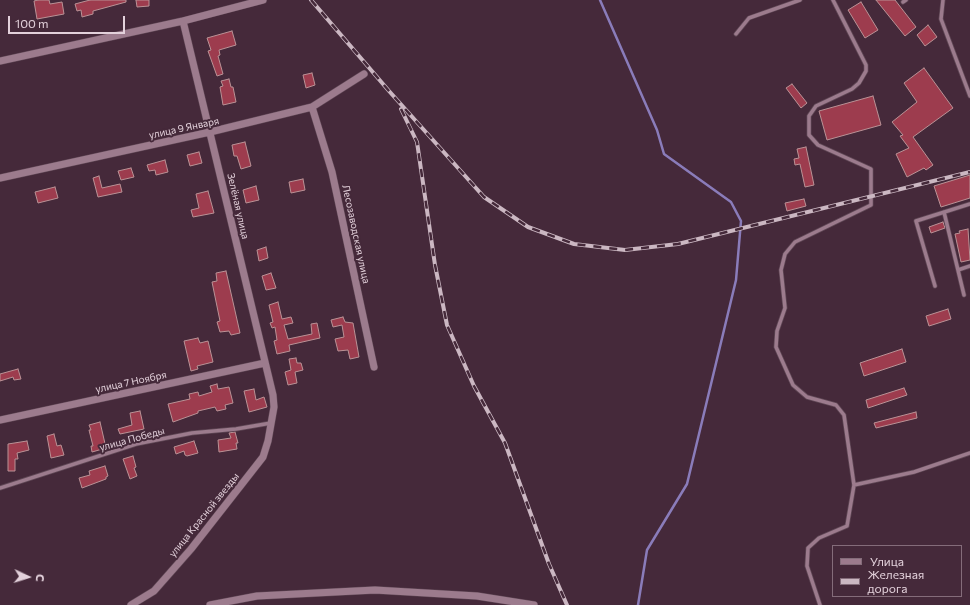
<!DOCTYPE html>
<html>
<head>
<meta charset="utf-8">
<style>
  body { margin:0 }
  #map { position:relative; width:970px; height:605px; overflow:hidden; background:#45293a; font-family:Commissioner,sans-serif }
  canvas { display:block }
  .legend { position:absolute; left:832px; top:545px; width:130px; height:52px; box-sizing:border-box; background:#45293a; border:1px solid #846c7a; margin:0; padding:5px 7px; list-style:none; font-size:12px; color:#e3d1db }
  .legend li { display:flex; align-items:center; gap:8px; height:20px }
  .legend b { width:20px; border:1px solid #846c7a }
  .north { position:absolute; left:8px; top:557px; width:40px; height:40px; -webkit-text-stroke:3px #45293a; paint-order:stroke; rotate:94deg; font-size:11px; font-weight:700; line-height:16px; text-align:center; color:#e3d1db }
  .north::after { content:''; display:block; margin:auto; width:14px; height:18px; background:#e3d1db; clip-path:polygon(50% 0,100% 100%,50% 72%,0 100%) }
  .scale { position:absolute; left:8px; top:16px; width:117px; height:18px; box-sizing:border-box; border:2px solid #e3d1db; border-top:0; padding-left:5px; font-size:12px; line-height:14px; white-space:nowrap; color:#e3d1db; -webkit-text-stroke:3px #45293a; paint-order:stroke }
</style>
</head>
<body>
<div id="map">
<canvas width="970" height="605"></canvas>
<ul class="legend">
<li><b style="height:5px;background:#9c7b8d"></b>Улица</li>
<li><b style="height:5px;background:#cbb7c2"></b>Железная дорога</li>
</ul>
<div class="north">С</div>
<div class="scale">100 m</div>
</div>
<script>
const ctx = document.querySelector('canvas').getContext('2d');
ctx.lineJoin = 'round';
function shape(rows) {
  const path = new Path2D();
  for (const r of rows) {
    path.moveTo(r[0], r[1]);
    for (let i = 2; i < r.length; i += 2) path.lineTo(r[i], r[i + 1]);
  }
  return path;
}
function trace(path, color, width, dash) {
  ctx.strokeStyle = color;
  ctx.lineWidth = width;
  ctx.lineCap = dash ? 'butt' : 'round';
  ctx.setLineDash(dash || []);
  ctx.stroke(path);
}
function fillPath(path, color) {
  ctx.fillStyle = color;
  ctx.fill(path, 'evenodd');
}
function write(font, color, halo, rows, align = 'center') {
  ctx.font = font + ' Commissioner,sans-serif';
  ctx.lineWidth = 4;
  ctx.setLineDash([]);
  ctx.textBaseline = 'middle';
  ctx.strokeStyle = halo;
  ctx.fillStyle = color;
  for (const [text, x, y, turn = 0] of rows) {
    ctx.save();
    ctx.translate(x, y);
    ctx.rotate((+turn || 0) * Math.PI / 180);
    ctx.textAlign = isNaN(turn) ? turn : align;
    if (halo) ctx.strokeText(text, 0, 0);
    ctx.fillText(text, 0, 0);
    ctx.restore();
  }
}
const stream = shape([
  [600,0,657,130,664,154,731,202,741,221,736,280,687,484,647,550,638,605]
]);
const building = shape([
  [38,0,49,0,50,4,62,2,64,14,37,19,34,1,38,0],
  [90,0,126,0,126,2,93,11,93,14,82,17,81,10,77,11,75,4,90,0],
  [136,0,149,0,149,6,137,7,136,0],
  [876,0,895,0,916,27,905,36,876,0],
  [861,2,878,30,865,38,848,10,861,2],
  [928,25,937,37,925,46,917,35,928,25],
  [232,31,236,45,219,50,220,55,218,56,223,74,217,76,208,51,211,50,207,38,232,31],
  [924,68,953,108,913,137,933,165,926,170,924,168,907,177,896,154,909,148,900,136,903,135,892,122,917,102,904,83,924,68],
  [312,73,315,85,306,88,303,75,312,73],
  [229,79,231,87,233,87,236,102,223,105,220,87,223,86,221,81,229,79],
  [792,84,807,103,801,108,786,88,792,84],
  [873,96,881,125,827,140,819,111,873,96],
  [245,142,251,166,241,169,237,156,234,156,232,145,245,142],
  [806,147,814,185,805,187,800,164,795,165,794,159,799,158,797,149,806,147],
  [199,152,202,163,190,166,187,155,199,152],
  [165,160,168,172,156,175,155,170,149,171,147,165,165,160],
  [131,168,134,177,121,180,118,171,131,168],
  [970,175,970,198,941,207,934,186,970,175],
  [99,176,102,188,120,184,122,192,98,197,93,178,99,176],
  [303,179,305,190,291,193,289,182,303,179],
  [256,186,259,200,246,203,243,190,256,186],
  [55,187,58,198,38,203,35,192,55,187],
  [208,191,214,213,193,217,191,210,199,208,196,194,208,191],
  [804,199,806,206,787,211,785,203,804,199],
  [943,222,945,228,931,233,929,227,943,222],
  [968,229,970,260,961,262,955,234,960,233,959,231,968,229],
  [266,247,268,258,259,261,257,250,266,247],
  [226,271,240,333,231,335,229,331,220,332,217,322,220,321,212,282,217,281,216,273,226,271],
  [271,273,276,288,266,290,262,276,271,273],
  [278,302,282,319,291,317,293,323,284,325,288,339,312,334,311,324,317,323,320,338,289,345,290,351,277,354,274,341,277,340,275,327,272,328,270,323,273,322,269,305,278,302],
  [948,309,951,319,929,326,926,316,948,309],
  [343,317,345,322,353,323,359,357,350,359,348,350,338,351,335,339,344,337,342,325,333,327,331,320,343,317],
  [198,338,200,343,208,341,213,362,197,366,198,369,191,371,184,341,198,338],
  [902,349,906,362,864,376,860,363,902,349],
  [296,358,297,363,301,363,303,370,295,372,297,383,288,385,285,372,291,370,289,359,296,358],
  [18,369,21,379,14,380,13,377,0,381,0,374,18,369],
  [217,384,218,389,229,387,233,403,225,405,226,409,217,411,215,407,198,411,198,413,173,422,168,404,190,399,189,394,198,392,199,396,212,392,210,386,217,384],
  [904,388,907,395,868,408,866,400,904,388],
  [254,389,256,400,264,397,267,407,249,412,244,391,254,389],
  [140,411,144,429,120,434,118,429,132,425,130,413,140,411],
  [916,412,917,418,876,428,874,423,916,412],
  [100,422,106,448,92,452,91,446,93,446,89,430,91,430,89,425,100,422],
  [235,432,238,443,236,443,237,449,219,452,218,440,231,438,229,433,235,432],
  [54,434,57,446,61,445,64,455,51,458,47,436,54,434],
  [27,441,29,450,17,453,18,459,15,459,15,471,8,471,8,444,27,441],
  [194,441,198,453,187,456,185,455,184,451,176,454,174,447,194,441],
  [133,456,136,467,134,468,137,476,130,479,123,459,133,456],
  [105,466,108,476,106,477,106,479,82,488,79,478,90,475,89,471,105,466]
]);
const service = shape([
  [833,0,866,65,866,71,859,83,852,89,816,106,809,116,809,135,818,145,871,169,871,205,795,242,785,254,781,270,785,308,777,331,776,347,793,385,807,397,836,405,844,415,854,485,914,472,970,453],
  [943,0,941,19,970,96],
  [903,2,906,0],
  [736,34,749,18,800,0],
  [944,212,964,295],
  [958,270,970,266],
  [935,286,916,221,970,204],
  [0,488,136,444,192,433,236,429,271,423],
  [820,605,807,566,808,548,819,538,847,526,854,485]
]);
const minor = shape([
  [0,61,183,21,263,0],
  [312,107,332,172,374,367],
  [0,178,210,132,312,107,364,74],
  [0,420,265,363],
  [131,605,154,591,191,549,263,457,268,441,274,407,273,395,183,21],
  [210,605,257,596,375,590,477,596,534,605]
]);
const rail = shape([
  [311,0,389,91,484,197,528,227,574,244,625,250,678,244,970,172],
  [401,109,417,142,435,265,447,325,474,386,505,443,549,564,567,605]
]);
const streetNames = [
  ["улица 9 Января",184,128,-12],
  ["Зелёная улица",238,206,77],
  ["Лесозаводская улица",356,234,78],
  ["улица 7 Ноября",131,382,-12],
  ["улица Победы",132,439,-15],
  ["улица Красной звезды",204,515,-51]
];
trace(stream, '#8a7cba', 2.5);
fillPath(building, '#9d3c4e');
trace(building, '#ba9296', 1);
trace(service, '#5f4755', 5);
trace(minor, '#5f4755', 8);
trace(service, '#9c7b8d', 3.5);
trace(minor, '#9c7b8d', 7);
trace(rail, '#cbb7c2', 4);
trace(rail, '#45293a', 2.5, [8]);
write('10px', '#e3d1db', '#45293a', streetNames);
</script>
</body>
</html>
